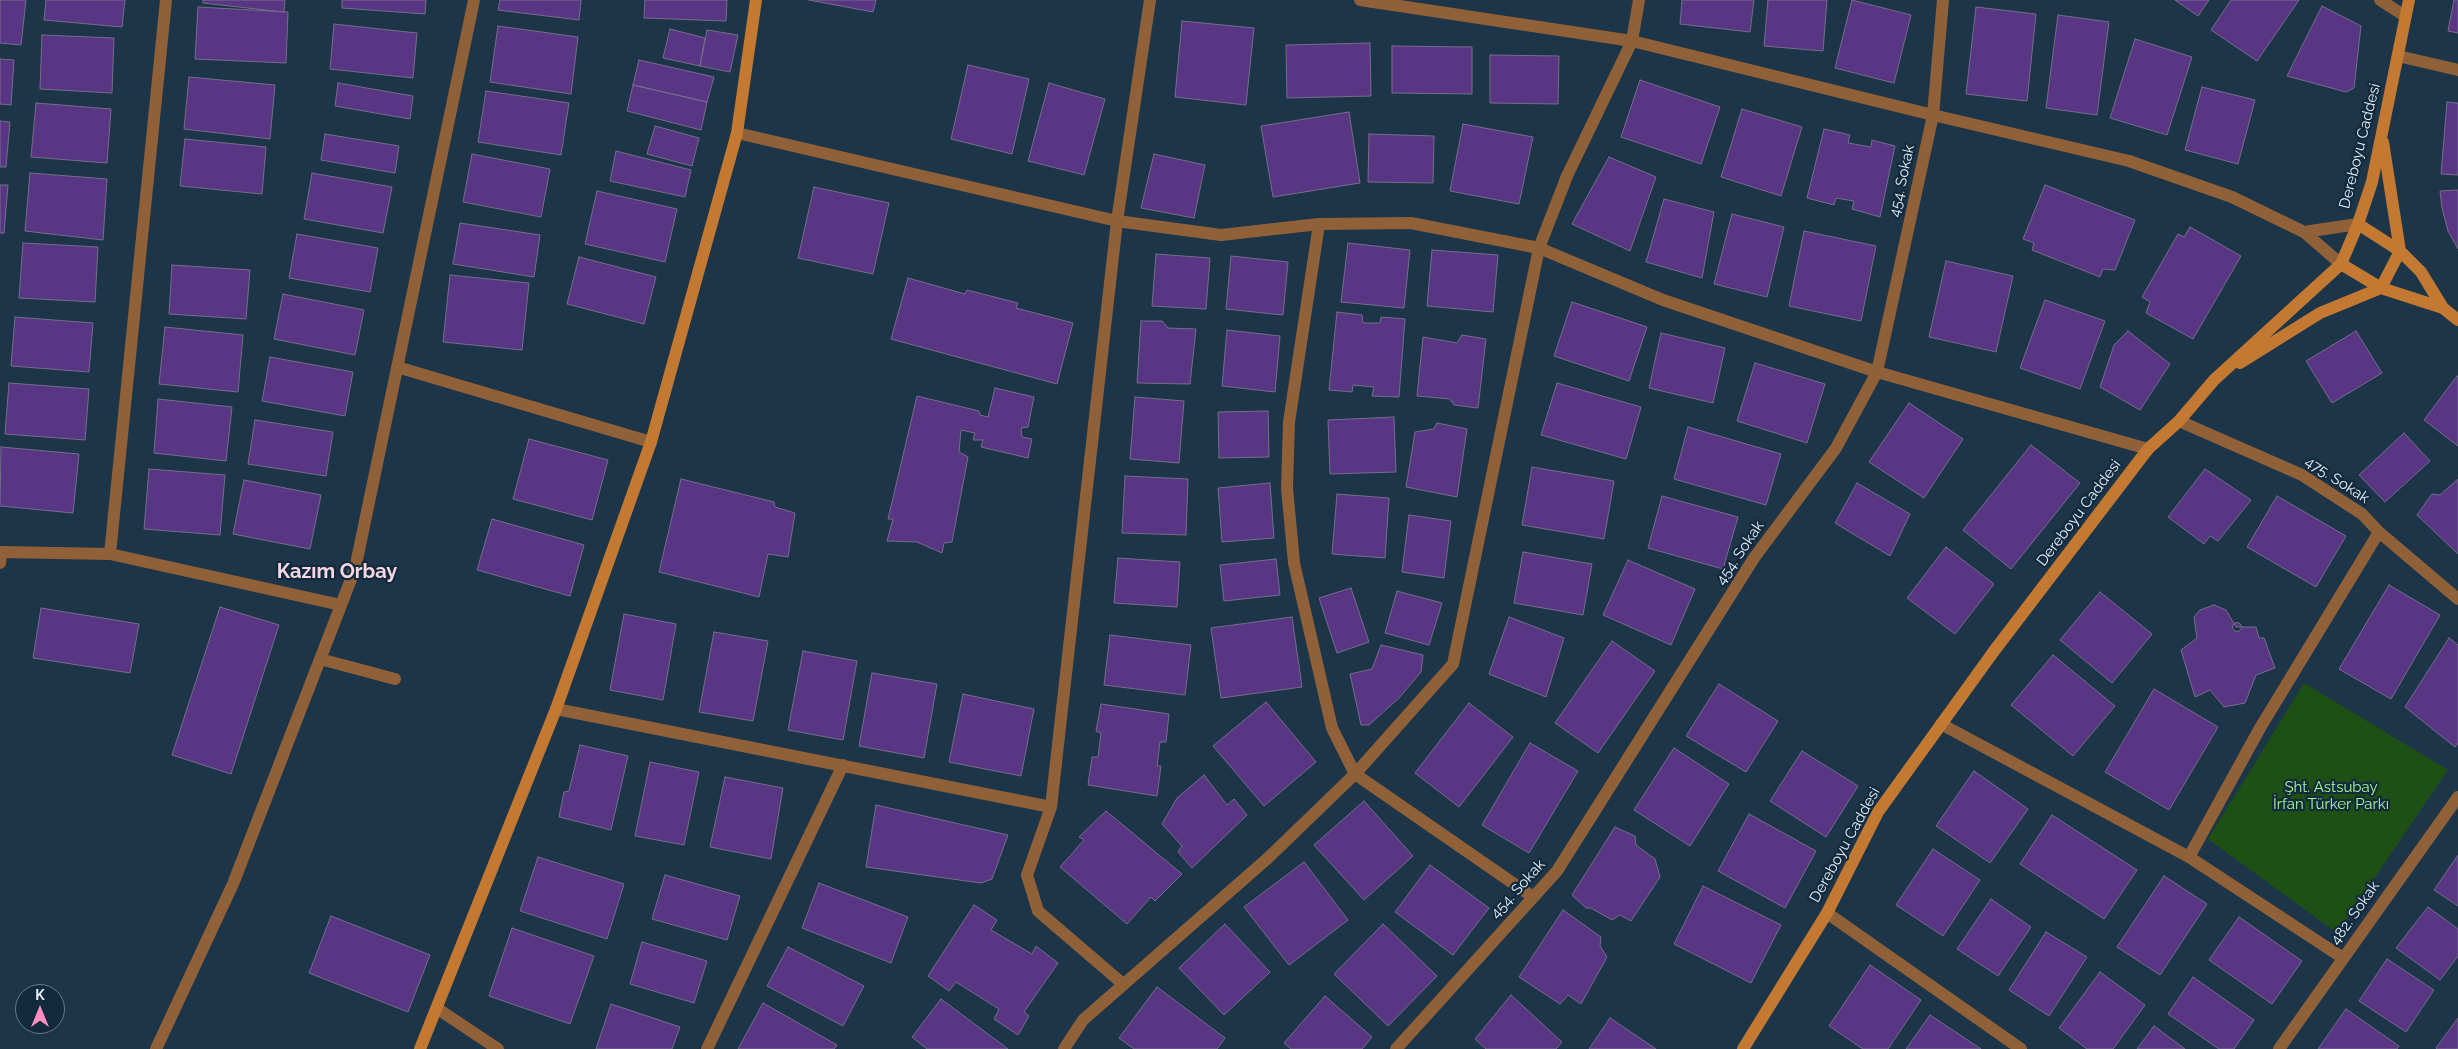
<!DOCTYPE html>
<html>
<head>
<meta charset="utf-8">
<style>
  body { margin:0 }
  #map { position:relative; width:2458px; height:1049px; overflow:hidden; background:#1d3548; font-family:Raleway,sans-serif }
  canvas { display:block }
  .north { position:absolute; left:15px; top:984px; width:50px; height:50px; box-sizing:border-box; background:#132a3d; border:1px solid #667a8a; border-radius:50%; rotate:0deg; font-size:14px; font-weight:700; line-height:20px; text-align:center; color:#e3f2fe }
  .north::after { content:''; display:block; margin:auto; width:18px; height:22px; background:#fd8ec0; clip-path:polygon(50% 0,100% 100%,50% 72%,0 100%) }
</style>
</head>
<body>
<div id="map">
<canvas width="2458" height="1049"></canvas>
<div class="north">K</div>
</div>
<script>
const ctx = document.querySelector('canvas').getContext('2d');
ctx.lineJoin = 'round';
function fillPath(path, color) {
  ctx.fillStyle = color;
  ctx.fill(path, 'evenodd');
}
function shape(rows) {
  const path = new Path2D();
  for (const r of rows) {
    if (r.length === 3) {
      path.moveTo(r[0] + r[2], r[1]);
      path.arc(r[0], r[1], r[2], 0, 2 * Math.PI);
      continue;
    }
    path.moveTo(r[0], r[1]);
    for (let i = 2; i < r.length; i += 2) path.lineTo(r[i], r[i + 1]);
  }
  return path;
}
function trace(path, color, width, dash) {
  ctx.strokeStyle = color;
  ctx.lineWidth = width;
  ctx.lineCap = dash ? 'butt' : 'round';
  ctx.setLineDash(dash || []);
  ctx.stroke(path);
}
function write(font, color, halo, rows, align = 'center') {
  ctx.font = font + ' Raleway,sans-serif';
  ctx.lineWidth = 4.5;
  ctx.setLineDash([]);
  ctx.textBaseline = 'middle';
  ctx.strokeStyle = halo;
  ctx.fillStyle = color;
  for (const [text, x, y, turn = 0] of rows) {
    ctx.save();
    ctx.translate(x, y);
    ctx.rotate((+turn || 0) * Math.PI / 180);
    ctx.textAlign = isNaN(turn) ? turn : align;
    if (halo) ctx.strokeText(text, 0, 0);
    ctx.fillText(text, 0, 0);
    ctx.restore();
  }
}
const green = shape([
  [2304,683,2448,770,2337,933,2208,839]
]);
const building = shape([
  [0,0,26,0,21,45,0,43,0,0],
  [46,0,125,0,122,27,44,20,46,0],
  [203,0,285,0,284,12,203,3,203,0],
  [342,0,426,0,425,14,342,8,342,0],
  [500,0,581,0,579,20,498,10,500,0],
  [645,0,727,0,726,21,644,18,645,0],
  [809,0,876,0,873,12,809,0],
  [1682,0,1754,0,1750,32,1680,24,1682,0],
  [1768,0,1827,0,1823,51,1764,46,1768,0],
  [1852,0,1911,15,1894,83,1835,68,1852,0],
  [2175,0,2209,0,2198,16,2175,0],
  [2231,0,2299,0,2257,61,2211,30,2231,0],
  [2454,0,2458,0,2458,33,2448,31,2454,0],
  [2322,6,2361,26,2354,88,2346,92,2287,76,2322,6],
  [198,7,288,12,286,63,195,59,198,7],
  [1976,7,2036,14,2027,101,1966,94,1976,7],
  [2058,15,2109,22,2097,115,2046,108,2058,15],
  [1182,21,1254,28,1246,105,1175,97,1182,21],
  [334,24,417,33,413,78,330,69,334,24],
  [498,26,578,37,571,94,490,82,498,26],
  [670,29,705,38,700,66,663,58,670,29],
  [707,30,738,35,730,72,700,66,707,30],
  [42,35,114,38,112,93,40,89,42,35],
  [2135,39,2192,57,2167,135,2110,118,2135,39],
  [1370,43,1371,96,1287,98,1286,45,1370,43],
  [1392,46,1472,47,1472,94,1392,93,1392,46],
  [1490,55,1559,56,1558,104,1490,103,1490,55],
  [0,59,14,60,11,105,0,104,0,59],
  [639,60,714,77,707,102,633,85,639,60],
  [968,65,1029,79,1012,154,951,139,968,65],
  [189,77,275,85,270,139,184,129,189,77],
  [1640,80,1720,107,1701,164,1621,137,1640,80],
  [338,83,413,96,410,119,335,106,338,83],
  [1049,83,1105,99,1084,175,1028,161,1049,83],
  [633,85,707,102,701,130,627,111,633,85],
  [2202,87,2255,100,2238,164,2185,150,2202,87],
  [486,91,569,103,561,155,478,142,486,91],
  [2447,102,2458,103,2458,175,2441,174,2447,102],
  [36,103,111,109,107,163,31,157,36,103],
  [1742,109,1802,127,1781,196,1721,177,1742,109],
  [1349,112,1360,183,1273,197,1261,126,1349,112],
  [0,121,10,122,6,167,0,167,0,121],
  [1463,124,1533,137,1519,204,1450,191,1463,124],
  [655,126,699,138,692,166,647,154,655,126],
  [1824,129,1850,135,1848,143,1871,147,1872,140,1895,146,1880,217,1852,209,1854,201,1836,198,1834,205,1807,198,1824,129],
  [325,134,399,146,395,173,321,160,325,134],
  [1369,134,1434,136,1433,183,1368,182,1369,134],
  [185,139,266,147,262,194,180,186,185,139],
  [616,151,691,170,685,197,610,181,616,151],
  [472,154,550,169,541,217,463,202,472,154],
  [1154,154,1205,165,1194,218,1141,208,1154,154],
  [1609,157,1656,177,1630,251,1572,224,1609,157],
  [30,173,107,179,103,240,25,231,30,173],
  [312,173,392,187,383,233,304,219,312,173],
  [0,185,8,185,4,233,0,233,0,185],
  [2045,185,2135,220,2115,270,2103,269,2100,277,2032,250,2034,243,2023,239,2045,185],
  [814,187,889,203,873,274,798,258,814,187],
  [2458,190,2458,249,2448,231,2442,208,2440,191,2458,190],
  [597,191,677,209,665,262,585,244,597,191],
  [1664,199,1714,212,1702,278,1646,262,1664,199],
  [1732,214,1784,227,1767,297,1714,284,1732,214],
  [460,223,540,235,534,277,453,264,460,223],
  [2190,227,2241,256,2193,339,2146,313,2150,302,2142,297,2178,234,2184,237,2190,227],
  [1804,231,1876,246,1861,321,1789,306,1804,231],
  [297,234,378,248,370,292,289,278,297,234],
  [23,243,98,247,95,302,19,298,23,243],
  [1348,243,1410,250,1404,308,1341,302,1348,243],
  [1432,250,1498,255,1493,312,1427,306,1432,250],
  [1156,254,1210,258,1206,309,1152,306,1156,254],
  [1231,256,1288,262,1283,315,1226,309,1231,256],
  [579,257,656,277,644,324,567,304,579,257],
  [1946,261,2013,276,1996,352,1929,337,1946,261],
  [172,265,250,270,246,319,169,314,172,265],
  [450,275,529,283,522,350,443,342,450,275],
  [908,278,965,294,967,290,1018,303,1016,308,1073,323,1057,384,891,339,908,278],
  [283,294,364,310,355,355,274,339,283,294],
  [2045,300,2105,321,2080,389,2020,368,2045,300],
  [1572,302,1647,327,1629,381,1554,356,1572,302],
  [1337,312,1362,315,1363,323,1380,323,1381,317,1405,319,1399,397,1372,396,1374,387,1353,385,1352,392,1329,390,1337,312],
  [15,317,93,323,89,372,11,366,15,317],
  [1141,321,1162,321,1168,328,1196,329,1190,384,1137,383,1141,321],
  [165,327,243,335,238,392,159,384,165,327],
  [1227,330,1280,336,1275,392,1222,386,1227,330],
  [2128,331,2170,364,2140,410,2100,387,2114,345,2128,331],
  [2356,331,2382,373,2332,403,2306,361,2356,331],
  [1661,333,1725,348,1713,403,1649,388,1661,333],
  [1462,335,1486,339,1478,408,1454,405,1450,399,1417,396,1423,337,1457,343,1462,335],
  [270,357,353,372,345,416,262,401,270,357],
  [1755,363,1825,384,1807,443,1737,421,1755,363],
  [2457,376,2458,377,2458,446,2424,420,2457,376],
  [9,383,89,389,85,440,5,434,9,383],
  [1557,383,1641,407,1626,459,1541,435,1557,383],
  [995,388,1034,397,1028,427,1021,428,1022,437,1032,439,1028,458,981,447,983,440,973,440,975,433,961,430,959,452,968,457,952,542,944,543,942,553,917,542,887,541,893,519,888,519,917,396,979,411,980,415,988,417,995,388],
  [1135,397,1184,401,1179,463,1130,459,1135,397],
  [158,399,232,407,226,461,154,453,158,399],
  [1909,403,1963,439,1924,498,1869,462,1909,403],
  [1268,411,1269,457,1219,458,1218,412,1268,411],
  [1394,417,1396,472,1330,474,1328,420,1394,417],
  [255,420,333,432,326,476,248,464,255,420],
  [1437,423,1467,429,1457,497,1406,487,1415,432,1434,429,1437,423],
  [1688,427,1781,454,1766,505,1674,479,1688,427],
  [2404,433,2430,461,2385,502,2359,475,2404,433],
  [529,439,608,460,592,520,513,499,529,439],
  [2031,445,2080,483,2011,569,1963,530,2031,445],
  [1,447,79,454,73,513,0,506,1,447],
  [1532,467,1614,481,1604,539,1522,525,1532,467],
  [149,469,225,475,220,535,144,529,149,469],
  [2205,469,2251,500,2218,541,2210,536,2204,544,2168,517,2205,469],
  [1125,476,1188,479,1186,535,1122,533,1125,476],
  [681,479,774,502,775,507,795,513,788,557,768,554,759,597,659,572,681,479],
  [2458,479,2458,554,2417,515,2432,494,2440,495,2458,479],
  [244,480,321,495,310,549,233,534,244,480],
  [1270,483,1274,538,1222,542,1218,488,1270,483],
  [1857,483,1910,514,1890,556,1835,523,1857,483],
  [1337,494,1389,498,1385,558,1332,554,1337,494],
  [1662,496,1738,517,1723,569,1648,548,1662,496],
  [2277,496,2346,536,2316,587,2247,547,2277,496],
  [1409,515,1451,521,1444,578,1402,572,1409,515],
  [492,519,584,545,570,596,477,570,492,519],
  [1946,547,1994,584,1955,634,1907,598,1946,547],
  [1523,552,1592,564,1583,615,1514,603,1523,552],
  [1118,558,1180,562,1177,607,1114,603,1118,558],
  [1276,559,1280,595,1224,601,1220,565,1276,559],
  [1628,560,1695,589,1671,645,1603,615,1628,560],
  [2389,585,2440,615,2391,699,2339,669,2389,585],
  [1351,588,1369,642,1337,653,1319,598,1351,588],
  [1397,591,1442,603,1429,645,1385,633,1397,591],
  [2100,592,2152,634,2112,683,2060,640,2100,592],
  [2214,605,2226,610,2236,627,2256,627,2259,638,2264,638,2275,668,2256,675,2245,703,2224,707,2210,690,2195,697,2181,650,2197,638,2194,617,2200,610,2214,605],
  [220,607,279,625,231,774,172,755,220,607],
  [41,608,139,624,130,673,33,658,41,608],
  [624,614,676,624,663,700,610,690,624,614],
  [1292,617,1302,687,1221,698,1211,628,1292,617],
  [1509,617,1564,638,1546,697,1489,674,1509,617],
  [2237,627,4.5],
  [714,632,768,641,753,721,699,712,714,632],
  [1110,635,1191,645,1185,695,1104,685,1110,635],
  [2449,638,2458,645,2458,743,2455,747,2405,707,2449,638],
  [1612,641,1655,671,1598,753,1555,723,1612,641],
  [1381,645,1423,655,1421,672,1399,698,1369,725,1361,725,1350,674,1372,669,1381,645],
  [803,651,857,661,843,740,788,730,803,651],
  [2053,655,2115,706,2073,756,2011,705,2053,655],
  [872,673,937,684,924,758,859,746,872,673],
  [1719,684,1778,721,1746,772,1686,736,1719,684],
  [2154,689,2218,727,2169,810,2105,772,2154,689],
  [963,694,1034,709,1021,776,949,762,963,694],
  [1266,702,1316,762,1264,806,1213,746,1266,702],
  [1469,703,1513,737,1459,807,1415,773,1469,703],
  [1101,704,1169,714,1166,742,1160,742,1157,766,1161,766,1157,796,1088,785,1092,757,1098,757,1101,733,1096,731,1101,704],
  [1530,743,1578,771,1529,853,1482,825,1530,743],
  [580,745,628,756,611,830,559,817,564,792,569,791,580,745],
  [1674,748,1729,784,1690,846,1634,810,1674,748],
  [1802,751,1858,786,1826,837,1770,801,1802,751],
  [650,762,699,772,684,845,635,836,650,762],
  [1974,771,2028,809,1990,863,1936,826,1974,771],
  [1204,775,1227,805,1234,799,1247,815,1192,868,1178,852,1182,846,1162,824,1177,798,1204,775],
  [725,777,783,788,771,859,710,847,725,777],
  [1364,801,1413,856,1364,900,1314,845,1364,801],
  [876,805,1008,835,992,879,981,883,866,867,876,805],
  [1106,811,1182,874,1155,901,1151,897,1127,924,1060,867,1084,840,1079,837,1106,811],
  [1749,814,1816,851,1785,908,1718,871,1749,814],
  [2052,815,2137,870,2104,919,2020,864,2052,815],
  [1615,827,1635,836,1636,845,1655,859,1660,877,1631,921,1620,915,1612,920,1591,908,1586,908,1572,895,1615,827],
  [1933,849,1980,880,1943,936,1896,905,1933,849],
  [2458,855,2458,906,2434,890,2458,855],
  [538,857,624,884,607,939,520,911,538,857],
  [1304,862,1348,920,1289,965,1244,907,1304,862],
  [1430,865,1489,908,1453,955,1395,912,1430,865],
  [665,875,740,896,727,940,652,919,665,875],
  [2164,876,2207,904,2160,975,2117,947,2164,876],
  [819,883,908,917,891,963,802,928,819,883],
  [1703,886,1781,925,1751,983,1674,944,1703,886],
  [1991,899,2031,927,1998,976,1957,949,1991,899],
  [974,905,997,920,991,930,1032,954,1036,946,1058,963,1024,1012,1029,1016,1018,1035,994,1019,999,1009,956,982,949,991,928,976,974,905],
  [2428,907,2458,929,2458,956,2440,980,2396,948,2428,907],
  [1563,910,1601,937,1600,946,1607,957,1581,1004,1568,995,1560,1004,1519,977,1563,910],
  [331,916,430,955,408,1012,309,973,331,916],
  [2239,917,2302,961,2272,1004,2209,960,2239,917],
  [1225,924,1270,972,1224,1015,1179,968,1225,924],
  [1383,924,1437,976,1388,1026,1334,974,1383,924],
  [512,928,594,956,570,1024,489,996,512,928],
  [2046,932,2087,957,2049,1016,2009,990,2046,932],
  [642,942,707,961,694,1003,630,984,642,942],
  [788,947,864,986,843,1026,767,986,788,947],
  [2387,959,2434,990,2406,1032,2359,1001,2387,959],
  [1870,965,1921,1000,1888,1049,1863,1049,1829,1026,1870,965],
  [2100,972,2145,1005,2113,1049,2087,1049,2059,1028,2100,972],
  [2193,977,2254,1020,2234,1049,2219,1049,2168,1014,2193,977],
  [1157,987,1225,1038,1217,1049,1134,1049,1119,1038,1157,987],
  [1511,995,1562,1042,1556,1049,1486,1049,1475,1039,1511,995],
  [1325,996,1372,1037,1362,1049,1291,1049,1284,1043,1325,996],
  [941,999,1008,1049,927,1049,912,1037,941,999],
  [763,1003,837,1045,834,1049,738,1049,763,1003],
  [611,1004,680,1027,672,1049,596,1049,611,1004],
  [2346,1009,2399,1046,2397,1049,2318,1049,2346,1009],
  [1930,1015,1981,1049,1906,1049,1930,1015],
  [1610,1018,1656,1049,1589,1049,1610,1018],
  [2458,1018,2458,1049,2437,1049,2436,1048,2458,1018],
  [2154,1026,2185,1049,2137,1049,2154,1026]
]);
const street = shape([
  [1360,0,1632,41,1933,115,2129,161,2232,197,2304,232,2341,264],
  [2380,0,2405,16],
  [2398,56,2458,70],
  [737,133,1117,221,1221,235,1319,224,1411,223,1539,248,1663,300,1877,372,2148,449],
  [1319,224,1289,422,1287,488,1294,563,1332,728,1355,774,1533,897],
  [2304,232,2358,224],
  [397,367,651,442],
  [2179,421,2302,475,2362,514,2379,532,2458,599],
  [110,554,341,605],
  [0,563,1,552,110,554,166,0],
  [320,659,395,679],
  [556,709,1051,807,1117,221,1150,0],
  [1941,724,2189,857,2343,958],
  [1051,807,1027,875,1038,911,1123,984],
  [2189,857,2260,728,2379,532],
  [1827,913,2021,1049],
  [438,1009,498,1049],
  [156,1049,233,884,355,569,474,0],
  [707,1049,843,765],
  [1064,1049,1083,1020,1268,858,1355,774,1453,664,1539,248,1567,176,1632,41,1639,0],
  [1396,1049,1557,871,1754,558,1836,448,1877,372,1933,115,1943,0],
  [2279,1049,2458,797]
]);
const secondary = shape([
  [2358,224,2400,251,2421,272,2443,308],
  [2341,264,2381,288,2443,308,2458,320],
  [2240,363,2320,313,2381,288,2400,251,2383,142],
  [420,1049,556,709,651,442,737,133,756,0],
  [1743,1049,1827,913,1878,812,1994,651,2148,449,2179,421,2214,380,2341,264,2358,224,2372,182,2409,0]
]);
const streetNames = [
  ["Dereboyu Caddesi",2360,146,-76],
  ["454. Sokak",1902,181,-78],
  ["475. Sokak",2337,480,33],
  ["Dereboyu Caddesi",2079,513,-53],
  ["454. Sokak",1740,553,-56],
  ["Dereboyu Caddesi",1845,845,-61],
  ["454. Sokak",1518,889,-48],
  ["482. Sokak",2355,913,-55]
];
const parkNames = [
  ["Şht. Astsubay",2331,787],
  ["İrfan Türker Parkı",2331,804]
];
const districtNames = [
  ["Kazım Orbay",337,572]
];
fillPath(green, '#1e4f14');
fillPath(building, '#583684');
trace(building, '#776d8a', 1);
trace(street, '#906138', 12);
trace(secondary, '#c47932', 12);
write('15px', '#e3f2fe', '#132a3d', streetNames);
write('15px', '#a4f894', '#132a3d', parkNames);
write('bold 20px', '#f8d7e4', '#132a3d', districtNames);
</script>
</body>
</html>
